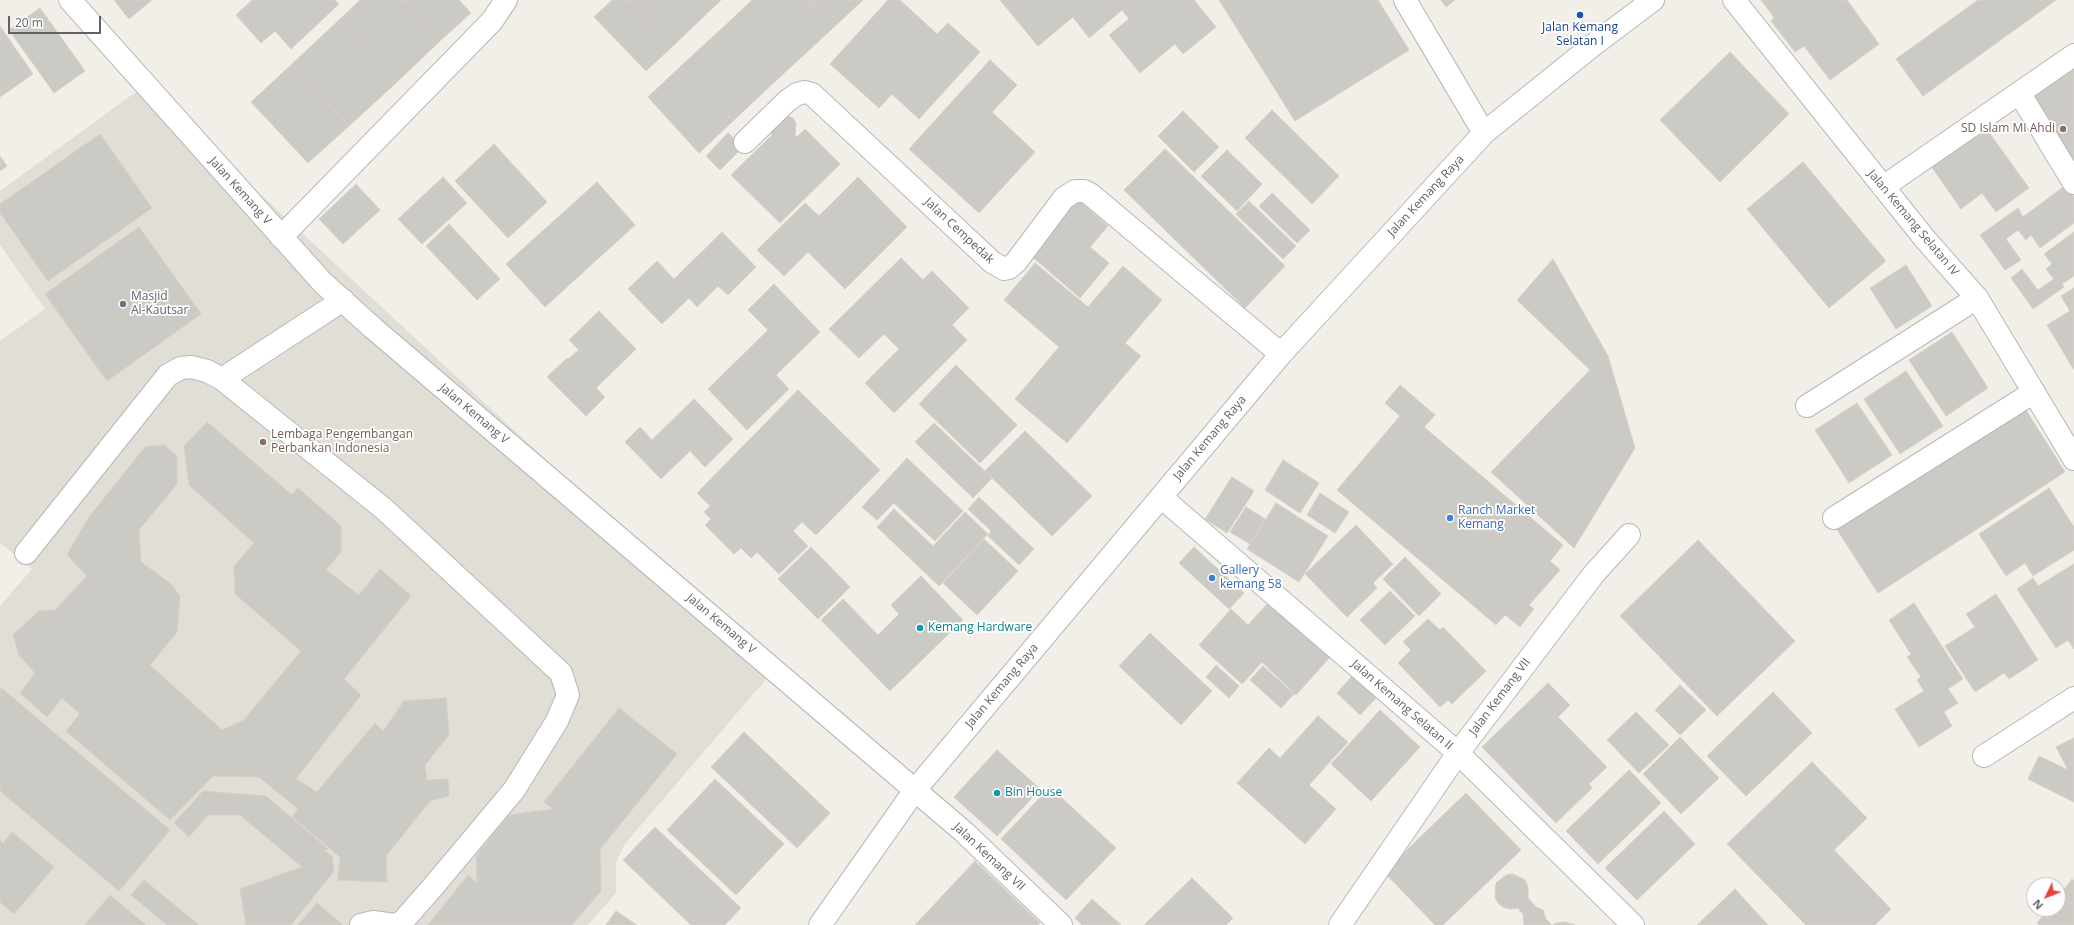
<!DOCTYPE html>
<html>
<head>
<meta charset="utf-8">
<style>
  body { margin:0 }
  #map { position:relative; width:2074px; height:925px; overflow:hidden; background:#f1efe8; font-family:"Open Sans",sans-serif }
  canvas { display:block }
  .north { position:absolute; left:2026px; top:877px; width:40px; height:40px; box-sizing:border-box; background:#fff; border:1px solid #bfc1c3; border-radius:50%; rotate:227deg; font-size:11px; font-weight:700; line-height:16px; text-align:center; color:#5f6368 }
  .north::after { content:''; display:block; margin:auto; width:14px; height:18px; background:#ea4335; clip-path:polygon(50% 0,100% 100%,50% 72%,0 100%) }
  .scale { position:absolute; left:8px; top:16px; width:93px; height:18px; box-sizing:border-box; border:2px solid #5f6368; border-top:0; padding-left:5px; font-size:12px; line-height:14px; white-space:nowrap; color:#5f6368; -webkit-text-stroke:3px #fff; paint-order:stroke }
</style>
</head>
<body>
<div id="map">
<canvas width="2074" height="925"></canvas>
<div class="north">N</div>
<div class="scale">20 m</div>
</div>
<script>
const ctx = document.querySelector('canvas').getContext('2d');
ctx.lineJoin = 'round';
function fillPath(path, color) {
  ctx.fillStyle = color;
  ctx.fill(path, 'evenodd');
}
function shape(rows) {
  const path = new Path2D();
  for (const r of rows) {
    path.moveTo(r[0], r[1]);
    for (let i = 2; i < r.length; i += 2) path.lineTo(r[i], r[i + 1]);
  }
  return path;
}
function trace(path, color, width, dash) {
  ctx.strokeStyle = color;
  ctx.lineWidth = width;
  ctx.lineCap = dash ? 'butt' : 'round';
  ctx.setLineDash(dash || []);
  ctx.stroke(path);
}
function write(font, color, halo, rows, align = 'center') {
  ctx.font = font + ' "Open Sans",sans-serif';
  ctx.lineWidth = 3.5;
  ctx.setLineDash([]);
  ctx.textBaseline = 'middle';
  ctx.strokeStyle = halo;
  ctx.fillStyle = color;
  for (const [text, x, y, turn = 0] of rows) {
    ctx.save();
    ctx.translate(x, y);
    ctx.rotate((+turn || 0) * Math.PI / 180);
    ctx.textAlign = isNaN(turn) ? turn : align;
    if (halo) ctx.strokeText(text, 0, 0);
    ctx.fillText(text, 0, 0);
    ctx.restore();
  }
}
const education = shape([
  [144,86,773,671,624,845,616,863,616,893,588,925,0,925,0,606,32,569,0,543,0,341,45,309,0,245,0,191]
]);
const building = shape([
  [114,0,152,0,129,19,114,0],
  [252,0,335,0,339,4,291,49,275,31,261,43,236,15,252,0],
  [360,0,403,0,441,40,396,83,338,21,360,0],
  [403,0,459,0,471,13,441,40,403,0],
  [612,0,629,0,673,46,646,71,594,17,612,0],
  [629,0,721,0,673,46,629,0],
  [752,0,807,0,833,28,782,75,731,20,752,0],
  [807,0,863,0,833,28,807,0],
  [888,0,900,0,937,34,948,23,980,52,919,119,892,94,879,108,830,64,888,0],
  [1000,0,1194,0,1216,27,1183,54,1175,44,1140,73,1109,35,1129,19,1122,10,1089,38,1073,17,1038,46,1000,0],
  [1219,0,1378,0,1409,50,1295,121,1219,0],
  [1441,0,1455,0,1446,7,1441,0],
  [1761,0,1847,0,1879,44,1830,80,1804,46,1795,52,1771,21,1774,17,1761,0],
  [1978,0,2056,0,1923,96,1896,59,1978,0],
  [40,8,85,71,54,93,9,30,40,8],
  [731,20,782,75,733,121,681,66,731,20],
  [338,21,396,83,349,126,292,64,338,21],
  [0,26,33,74,0,97,0,26],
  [1730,52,1789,114,1720,182,1660,120,1730,52],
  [990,60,1017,85,992,112,1035,152,979,213,909,149,990,60],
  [292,64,349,126,308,163,251,102,292,64],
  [681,66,733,121,699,153,648,97,681,66],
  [2071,66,2074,71,2074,169,2029,89,2071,66],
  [1272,110,1339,176,1312,204,1245,138,1272,110],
  [1183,111,1219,147,1194,172,1158,136,1183,111],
  [783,114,793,118,796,123,795,135,797,137,805,129,840,164,780,223,731,175,772,135,769,128,783,114],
  [1985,127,2029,188,1996,212,1982,193,1961,209,1931,166,1985,127],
  [728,133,743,147,720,170,706,156,728,133],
  [100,134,152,208,48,281,0,213,0,204,100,134],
  [494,144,547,202,508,238,455,181,494,144],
  [1165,149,1285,266,1245,308,1124,190,1165,149],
  [1227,150,1262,184,1237,211,1201,176,1227,150],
  [0,156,7,166,0,171,0,156],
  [1803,162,1886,261,1829,308,1747,209,1803,162],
  [443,177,467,203,422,244,398,219,443,177],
  [858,177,907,227,845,289,808,252,784,276,757,250,805,203,819,216,858,177],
  [597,182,635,225,545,307,506,264,597,182],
  [356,184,380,210,343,244,319,219,356,184],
  [2066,185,2074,197,2074,223,2040,248,2031,235,2026,240,2018,230,2006,239,2021,260,2005,270,1980,235,2018,208,2023,217,2066,185],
  [1272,193,1310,230,1297,243,1259,206,1272,193],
  [1076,198,1108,226,1090,247,1109,263,1080,298,1029,254,1076,198],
  [1249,201,1296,246,1283,259,1236,214,1249,201],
  [449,224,500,279,477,300,426,246,449,224],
  [139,227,201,314,107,381,45,294,139,227],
  [722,232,756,267,728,295,718,286,697,307,689,298,662,324,628,289,657,261,674,279,722,232],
  [2074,232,2074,276,2062,284,2064,287,2033,309,2011,278,2022,269,2038,290,2054,279,2046,269,2052,264,2044,254,2074,232],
  [901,258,923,280,932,271,969,308,952,325,967,340,894,413,865,383,899,349,884,334,859,358,829,329,901,258],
  [1553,259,1608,356,1635,448,1574,548,1491,472,1590,370,1517,300,1553,259],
  [1035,263,1088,307,1123,266,1162,300,1125,343,1141,356,1067,443,1015,399,1059,347,1004,300,1035,263],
  [1906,265,1932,306,1896,329,1870,288,1906,265],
  [774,284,820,332,776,375,789,389,747,430,708,389,768,330,748,310,774,284],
  [2074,288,2074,370,2047,325,2070,311,2061,296,2074,288],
  [599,311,636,349,596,388,605,397,586,416,547,377,567,358,568,359,579,350,569,340,599,311],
  [1952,332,1988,388,1946,416,1909,360,1952,332],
  [956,365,1017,425,980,463,919,404,956,365],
  [1906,371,1943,426,1900,454,1864,399,1906,371],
  [1400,385,1435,415,1424,427,1563,545,1550,561,1560,570,1529,605,1534,609,1520,627,1505,615,1496,625,1337,490,1400,416,1385,403,1400,385],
  [798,390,880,470,816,535,802,522,793,531,808,546,779,574,757,552,751,558,741,548,734,554,705,525,711,519,704,512,710,506,697,493,798,390],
  [694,399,733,439,705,467,690,451,661,479,625,442,640,427,652,440,694,399],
  [1857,403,1892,455,1849,483,1815,430,1857,403],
  [2024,407,2065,472,1878,593,1836,528,2024,407],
  [207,422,292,495,298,488,341,526,341,552,326,570,359,595,380,569,411,596,344,679,361,695,296,779,317,792,375,723,383,731,404,701,446,698,449,735,425,765,427,780,448,779,449,796,430,801,386,856,387,882,338,880,340,857,292,817,298,809,259,777,213,776,170,820,66,731,80,714,62,698,47,717,20,693,35,673,19,655,13,635,39,611,55,610,87,576,67,555,89,517,145,447,164,445,177,456,177,484,139,530,141,562,170,583,180,596,177,632,150,665,222,730,244,720,301,651,235,594,234,566,254,543,189,485,184,446,207,422],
  [934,423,992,478,973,498,915,442,934,423],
  [1025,431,1092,496,1052,536,985,471,1025,431],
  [907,458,963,511,935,541,894,503,877,520,862,507,907,458],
  [1283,460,1319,483,1300,513,1265,490,1283,460],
  [1232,477,1254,491,1227,533,1205,519,1232,477],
  [2049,488,2074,527,2074,550,2033,576,2025,563,2006,576,1979,534,2049,488],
  [1320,493,1349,512,1335,533,1307,515,1320,493],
  [979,497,1034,549,1019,565,988,536,991,531,968,509,979,497],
  [1276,503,1328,536,1299,582,1247,549,1276,503],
  [1246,507,1265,519,1250,544,1230,532,1246,507],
  [894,509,933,546,965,512,988,534,939,586,877,527,894,509],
  [1356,525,1393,564,1373,583,1377,588,1347,617,1305,574,1356,525],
  [984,539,1018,571,977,615,943,583,984,539],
  [1698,540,1795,641,1717,716,1620,616,1698,540],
  [811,547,850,587,818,619,778,579,811,547],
  [1194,547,1244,593,1229,609,1179,563,1194,547],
  [1405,557,1441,594,1419,616,1383,579,1405,557],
  [2074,564,2074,649,2068,640,2056,648,2017,589,2033,578,2038,586,2074,564],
  [921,576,963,620,890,691,821,620,843,599,878,635,899,614,891,605,921,576],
  [1390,591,1415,616,1385,645,1360,620,1390,591],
  [1996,594,2038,660,2009,679,2004,673,1975,692,1945,646,1975,627,1966,614,1996,594],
  [1271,600,1332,655,1296,695,1262,662,1242,684,1199,645,1231,609,1248,625,1271,600],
  [1914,603,1963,679,1948,689,1958,703,1944,712,1952,726,1919,747,1895,709,1924,691,1917,680,1921,677,1907,657,1911,654,1889,620,1914,603],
  [1428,619,1440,630,1443,627,1486,671,1452,704,1448,700,1440,707,1398,663,1411,650,1403,642,1428,619],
  [1150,633,1212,691,1181,725,1119,666,1150,633],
  [1216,665,1239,686,1229,698,1206,677,1216,665],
  [1263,666,1294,694,1281,708,1250,680,1263,666],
  [1354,674,1378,696,1360,715,1337,693,1354,674],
  [1548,683,1570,705,1558,717,1607,767,1589,784,1592,788,1556,823,1482,747,1548,683],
  [1680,685,1706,710,1680,735,1655,710,1680,685],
  [0,687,170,830,119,891,0,791,0,687],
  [1773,692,1812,733,1746,796,1707,756,1773,692],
  [619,708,677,754,601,848,600,847,601,891,572,925,428,925,468,875,477,883,476,856,509,815,553,809,544,802,619,708],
  [1380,710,1420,747,1371,801,1331,764,1380,710],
  [1636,712,1669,745,1639,773,1607,740,1636,712],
  [1318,716,1348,742,1309,785,1336,809,1305,844,1237,783,1269,748,1280,758,1318,716],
  [744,732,830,813,797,848,711,767,744,732],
  [1680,737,1719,778,1681,814,1643,774,1680,737],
  [2074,738,2074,802,2028,779,2039,756,2068,770,2056,747,2074,738],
  [997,750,1040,789,997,836,954,797,997,750],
  [1812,762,1867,818,1834,850,1891,909,1875,925,1806,925,1727,844,1812,762],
  [1629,770,1661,803,1598,864,1566,831,1629,770],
  [715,779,784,844,736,895,667,830,715,779],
  [1050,787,1116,848,1066,900,1001,839,1050,787],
  [203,791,266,796,328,849,325,851,332,856,334,871,291,925,246,925,240,889,302,867,240,815,208,815,189,837,174,823,203,791],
  [1466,793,1521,850,1443,925,1435,925,1384,872,1466,793],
  [1664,811,1695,844,1637,900,1605,868,1664,811],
  [655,827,741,908,725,925,691,925,623,860,655,827],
  [12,832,54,867,14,914,0,902,0,840,3,843,12,832],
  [975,861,1040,923,1038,925,915,925,975,861],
  [1513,874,1525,880,1528,887,1528,898,1536,907,1543,910,1546,919,1552,925,1524,925,1523,914,1518,908,1510,909,1503,907,1498,903,1495,897,1496,883,1506,875,1513,874],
  [1192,878,1233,918,1226,925,1144,925,1192,878],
  [2072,879,2074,881,2074,925,2040,925,2037,923,2048,909,2058,909,2058,897,2072,879],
  [144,880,199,925,167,925,131,895,144,880],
  [1735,889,1768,925,1697,925,1735,889],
  [110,895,146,925,85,925,110,895],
  [1092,899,1121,925,1082,925,1075,918,1092,899],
  [317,903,343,925,298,925,317,903],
  [616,911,637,925,606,925,616,911],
  [1565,922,1575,925,1553,925,1556,923,1565,922]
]);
const minor = shape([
  [70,0,323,283,373,328,964,832,1061,925],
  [1405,0,1484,133],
  [1734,0,1925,239,1977,298,2074,459],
  [2020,94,2074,183],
  [745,142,787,101,797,94,805,92,812,94,992,262,1004,269,1009,268,1016,262,1064,198,1075,191,1084,191,1090,194,1281,354],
  [1883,187,2074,55],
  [281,237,492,21,506,0],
  [222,379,343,300],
  [1807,406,1977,298],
  [1161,497,1458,753,1633,925],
  [1834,518,2034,392],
  [26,553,168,375,181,368,191,367,207,371,222,379,384,509,561,673,568,695,557,721,514,790,432,888,402,922,394,925,373,922,361,925],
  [1984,756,2074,698],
  [820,925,915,790,1281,354,1484,133,1592,46,1653,0],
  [1340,925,1458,753,1593,575,1629,535]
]);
const markers = [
  [1580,15,4,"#1a4fb4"],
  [2063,129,4,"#8d6e63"],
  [123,304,4,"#6b7280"],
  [263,442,4,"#8d6e63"],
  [1450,518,4,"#3f7fe0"],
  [1212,578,4,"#3f7fe0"],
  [920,628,4,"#0f9aa8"],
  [997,793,4,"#0f9aa8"]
];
const transitNames = [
  ["Jalan Kemang",1580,28],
  ["Selatan I",1580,42]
];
const educationNames = [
  ["SD Islam MI Ahdi",2055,129],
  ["Lembaga Pengembangan",271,435,"left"],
  ["Perbankan Indonesia",271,449,"left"]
];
const streetNames = [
  ["Jalan Kemang V",240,191,48],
  ["Jalan Kemang Raya",1426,196,-47],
  ["Jalan Kemang Selatan IV",1913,223,50],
  ["Jalan Cempedak",959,231,43],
  ["Jalan Kemang V",474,414,40],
  ["Jalan Kemang Raya",1210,438,-50],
  ["Jalan Kemang V",721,624,40],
  ["Jalan Kemang Raya",1002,686,-50],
  ["Jalan Kemang VII",1500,697,-53],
  ["Jalan Kemang Selatan II",1402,705,41],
  ["Jalan Kemang VII",989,857,43]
];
const worshipNames = [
  ["Masjid",131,297],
  ["Al-Kautsar",131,311]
];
const shopNames = [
  ["Ranch Market",1458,511],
  ["Kemang",1458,525],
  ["Gallery",1220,571],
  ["kemang 58",1220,585]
];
const cultureNames = [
  ["Kemang Hardware",928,628],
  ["Bin House",1005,793]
];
fillPath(education, '#e1ded6');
fillPath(building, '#cccac5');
trace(building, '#d6d1c6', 1);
trace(minor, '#b5b8bc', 24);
trace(minor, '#fff', 22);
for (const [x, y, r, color] of markers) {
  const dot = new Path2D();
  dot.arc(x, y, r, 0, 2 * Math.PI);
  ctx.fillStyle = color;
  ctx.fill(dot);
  trace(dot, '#fff', 1.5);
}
write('12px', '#164399', '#fff', transitNames);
write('12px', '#785e54', '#fff', educationNames, 'right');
write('12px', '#5f6368', '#fff', streetNames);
write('12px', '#5b616d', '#fff', worshipNames, 'left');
write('12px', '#366cbe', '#fff', shopNames, 'left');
write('12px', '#0d838f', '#fff', cultureNames, 'left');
</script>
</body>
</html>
